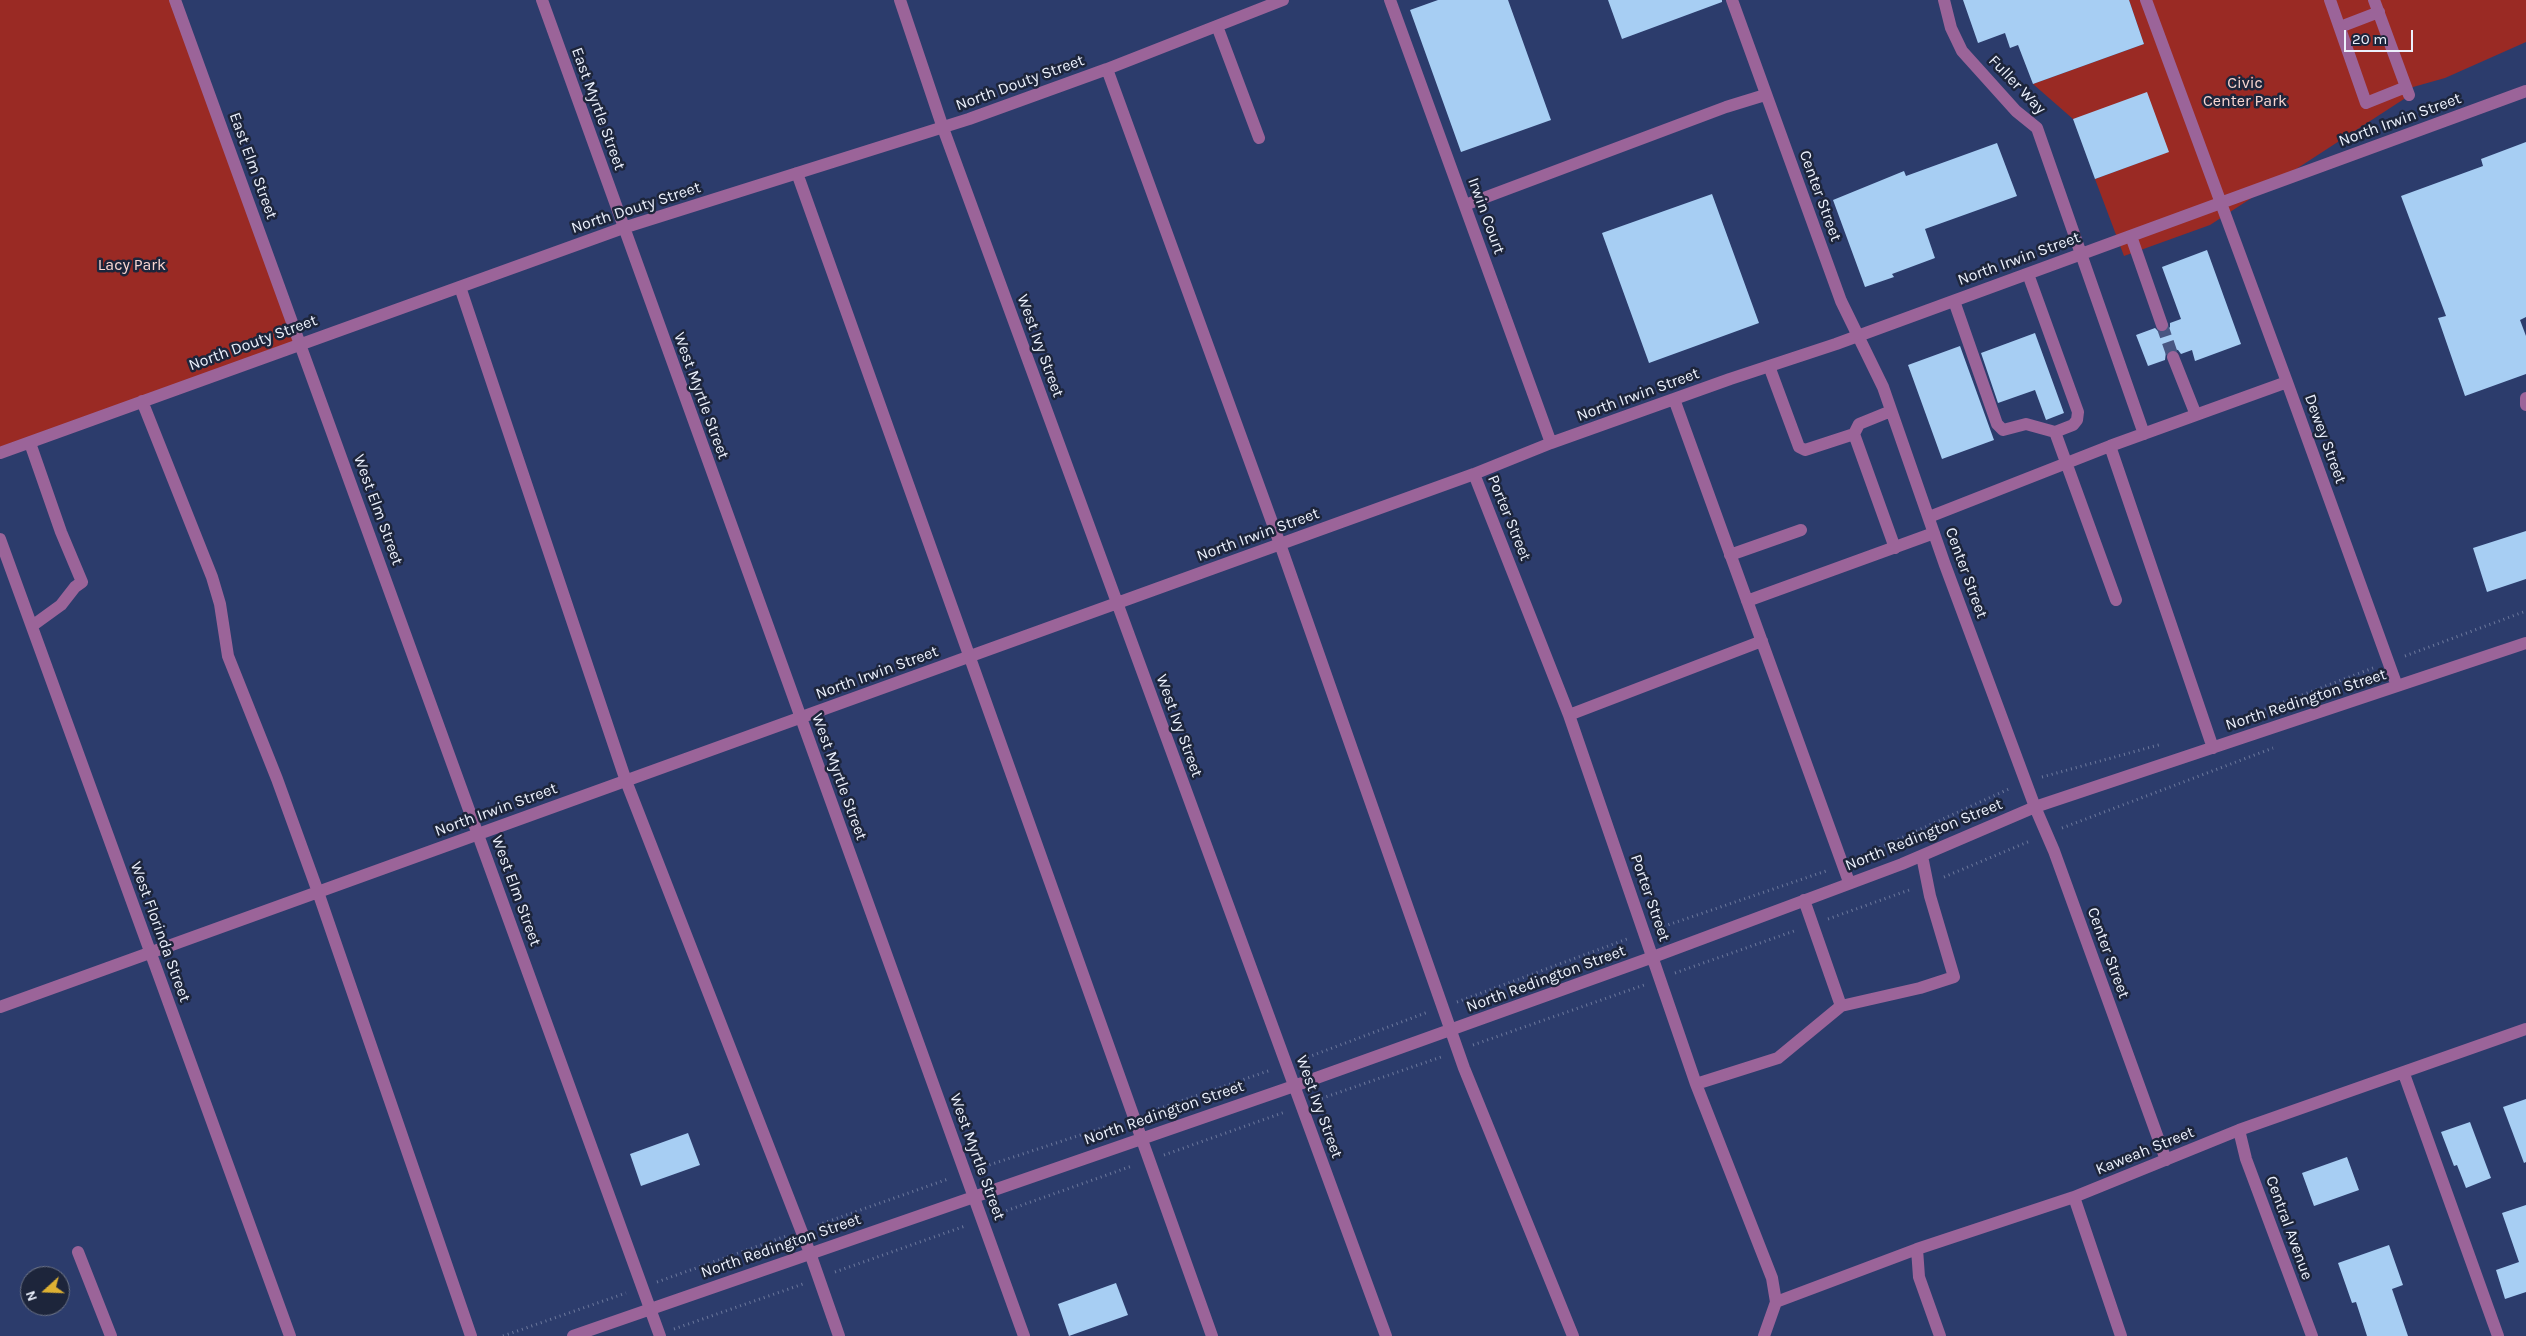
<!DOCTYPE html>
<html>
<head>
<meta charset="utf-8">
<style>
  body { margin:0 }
  #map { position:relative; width:2526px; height:1336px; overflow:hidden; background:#2c3c6c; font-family:Karla,sans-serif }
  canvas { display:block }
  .north { position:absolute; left:20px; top:1266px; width:50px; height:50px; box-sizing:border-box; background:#1d253b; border:1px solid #6f7688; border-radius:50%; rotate:250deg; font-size:14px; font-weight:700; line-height:20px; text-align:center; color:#ebf0fc }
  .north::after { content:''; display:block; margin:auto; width:18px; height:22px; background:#deb133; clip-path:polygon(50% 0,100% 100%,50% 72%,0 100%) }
  .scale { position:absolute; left:2344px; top:30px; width:69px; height:22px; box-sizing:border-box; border:2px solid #ebf0fc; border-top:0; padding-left:6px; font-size:15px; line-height:18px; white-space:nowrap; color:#ebf0fc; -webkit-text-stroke:4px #1d253b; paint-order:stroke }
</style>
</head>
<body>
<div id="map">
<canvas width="2526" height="1336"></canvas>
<div class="north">N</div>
<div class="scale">20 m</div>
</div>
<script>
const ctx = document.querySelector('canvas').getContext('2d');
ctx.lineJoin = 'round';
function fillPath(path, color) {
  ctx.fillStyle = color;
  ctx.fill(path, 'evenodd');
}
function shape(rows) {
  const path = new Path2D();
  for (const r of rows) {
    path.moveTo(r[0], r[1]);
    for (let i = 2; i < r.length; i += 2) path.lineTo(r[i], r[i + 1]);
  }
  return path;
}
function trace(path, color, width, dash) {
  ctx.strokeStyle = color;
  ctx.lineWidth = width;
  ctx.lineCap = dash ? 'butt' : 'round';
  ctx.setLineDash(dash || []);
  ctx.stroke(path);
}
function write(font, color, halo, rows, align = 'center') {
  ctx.font = font + ' Karla,sans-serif';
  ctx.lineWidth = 5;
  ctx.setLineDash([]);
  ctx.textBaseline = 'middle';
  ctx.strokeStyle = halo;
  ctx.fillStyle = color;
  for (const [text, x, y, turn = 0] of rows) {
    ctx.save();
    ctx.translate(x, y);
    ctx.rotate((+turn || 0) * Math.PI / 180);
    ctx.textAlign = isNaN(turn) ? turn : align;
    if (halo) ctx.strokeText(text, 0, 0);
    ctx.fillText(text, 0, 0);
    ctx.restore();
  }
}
const green = shape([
  [0,0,175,0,301,344,0,453],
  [2129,0,2526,0,2526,42,2445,78,2406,89,2404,99,2210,225,2124,256,2095,179,2168,152,2073,119,2033,84,2144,44]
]);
const building = shape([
  [1438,0,1508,0,1551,120,1461,152,1410,10],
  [1608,0,1722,0,1722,2,1622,39],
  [1963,0,2129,0,2144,44,2033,84,2018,45,2010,48,2005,33,1978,43],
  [2147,92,2169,152,2095,179,2073,119],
  [2526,142,2526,317,2520,320,2526,336,2526,374,2465,396,2438,318,2446,316,2401,196,2483,166,2481,159],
  [1997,143,2017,196,1925,229,1935,258,1892,274,1894,277,1865,287,1833,200,1904,171,1906,176],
  [1712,194,1759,323,1649,363,1602,233],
  [2207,250,2241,344,2195,361,2192,350,2181,354,2178,350,2170,349,2166,352,2165,360,2148,366,2136,335,2155,328,2160,333,2165,332,2170,327,2170,323,2181,319,2162,267],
  [2035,333,2064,413,2046,420,2035,390,1998,403,1981,353],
  [1960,346,1994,440,1942,459,1908,365],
  [2526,531,2526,579,2487,592,2473,548],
  [2526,1099,2526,1162,2524,1163,2503,1107],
  [2470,1122,2491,1178,2466,1188,2457,1165,2454,1166,2441,1132],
  [688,1133,700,1165,641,1186,630,1154],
  [2347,1157,2359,1190,2314,1206,2302,1173],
  [2526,1205,2526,1292,2505,1299,2496,1270,2519,1262,2502,1213],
  [2389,1245,2403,1285,2392,1289,2408,1336,2367,1336,2356,1302,2352,1303,2338,1263],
  [1116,1283,1128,1315,1069,1336,1058,1304]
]);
const minorTunnel = shape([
  [2162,325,2173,357]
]);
const path = shape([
  [2405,656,2526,611],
  [2260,711,2373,668],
  [2042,777,2162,744],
  [2062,828,2273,748],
  [1857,858,2011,788],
  [1944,877,2030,841],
  [1828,919,1912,889],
  [1659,928,1826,871],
  [1675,973,1797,930],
  [1457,1002,1627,939],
  [1473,1045,1644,985],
  [1303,1059,1428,1012],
  [1317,1100,1441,1057],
  [1149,1112,1271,1070],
  [1164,1155,1285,1112],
  [980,1168,1117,1123],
  [997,1214,1132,1166],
  [818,1225,948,1179],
  [835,1272,965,1226],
  [657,1282,786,1236],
  [674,1329,803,1284],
  [503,1336,626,1293]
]);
const minor = shape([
  [175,0,660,1336],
  [542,0,1024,1336],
  [900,0,943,128,1386,1336],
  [1390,0,1551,443],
  [1732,0,1841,301,1883,387,1945,565,2035,807,2054,851,2166,1160],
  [1944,0,1951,28,1962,51,2016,111,2037,128,2144,434],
  [2146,0,2287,382,2397,686],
  [2330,0,2366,103,2406,87],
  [2374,0,2409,95],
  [1217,26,1259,138],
  [2340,27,2379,12],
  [1107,69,1280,544,1464,1068,1573,1336],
  [797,173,1212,1336],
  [1465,205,1726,107,1765,95],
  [2131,236,2162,325],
  [460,287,626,781,810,1253,839,1336],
  [1954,301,1997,424,2003,430,2026,424,2055,432,2073,425,2077,420,2078,412,2028,274],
  [2173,357,2196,415],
  [1769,366,1799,447,1805,450,1854,434],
  [2526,398,2526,405],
  [1674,399,1849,882],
  [142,401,212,577,220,604,228,656,277,779,318,892,471,1336],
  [1891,411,1859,424,1854,434,1895,548],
  [2055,432,2116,600],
  [30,443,61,532,82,582,75,587,61,605,32,626],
  [2110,446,2213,748],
  [0,453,623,228,969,119,1107,69,1283,0],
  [1474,474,1569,715,1696,1084,1772,1278,1776,1302,1764,1336],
  [1929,517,2110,446,2287,382],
  [0,539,290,1336],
  [1730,555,1801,530],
  [1747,601,1934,533],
  [1569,715,1762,641],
  [1841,1006,1920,988,1954,977,1930,896,1922,856],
  [0,1007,1474,474,1551,443,1730,379,1836,344,2526,91],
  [2404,1074,2498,1336],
  [1696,1084,1778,1058,1841,1006,1804,900],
  [2239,1130,2246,1159,2312,1336],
  [2074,1197,2121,1336],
  [1917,1249,1919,1277,1940,1336],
  [78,1252,111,1336],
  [1776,1302,1917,1249,2074,1197,2239,1130,2526,1029],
  [573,1336,1294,1086,1653,957,1902,864,2035,807,2526,643]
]);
const streetNames = [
  ["North Douty Street",1020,83,-20],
  ["Fuller Way",2017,85,46],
  ["East Myrtle Street",598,109,70],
  ["North Irwin Street",2400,120,-20],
  ["East Elm Street",253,166,70],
  ["Center Street",1820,196,70],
  ["North Douty Street",636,208,-18],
  ["Irwin Court",1486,216,70],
  ["North Irwin Street",2019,259,-20],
  ["North Douty Street",253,343,-20],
  ["West Ivy Street",1040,346,70],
  ["North Irwin Street",1638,395,-20],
  ["West Myrtle Street",701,396,70],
  ["Dewey Street",2325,439,70],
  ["West Elm Street",378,510,70],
  ["Porter Street",1509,518,68],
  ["North Irwin Street",1258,535,-20],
  ["Center Street",1966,573,70],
  ["North Irwin Street",877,673,-20],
  ["North Redington Street",2306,700,-18],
  ["West Ivy Street",1179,726,70],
  ["West Myrtle Street",839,777,70],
  ["North Irwin Street",496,810,-20],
  ["North Redington Street",1924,835,-22],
  ["West Elm Street",516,891,70],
  ["Porter Street",1650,898,71],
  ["West Florinda Street",160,932,70],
  ["Center Street",2108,953,70],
  ["North Redington Street",1546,979,-20],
  ["West Ivy Street",1319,1107,70],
  ["North Redington Street",1164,1113,-19],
  ["Kaweah Street",2145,1151,-22],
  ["West Myrtle Street",977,1157,70],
  ["Central Avenue",2289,1228,70],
  ["North Redington Street",781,1246,-19]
];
const parkNames = [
  ["Civic",2245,83],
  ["Center Park",2245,101],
  ["Lacy Park",132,265]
];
fillPath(green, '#9a2a24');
fillPath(building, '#a7cef3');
trace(minorTunnel, '#495782', 12, [12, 6]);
trace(path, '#6d799d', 3, [1, 4]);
trace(minor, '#9b6499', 12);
write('16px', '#ebf0fc', '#1d253b', streetNames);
write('16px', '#f9d6d1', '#1d253b', parkNames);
</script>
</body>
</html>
